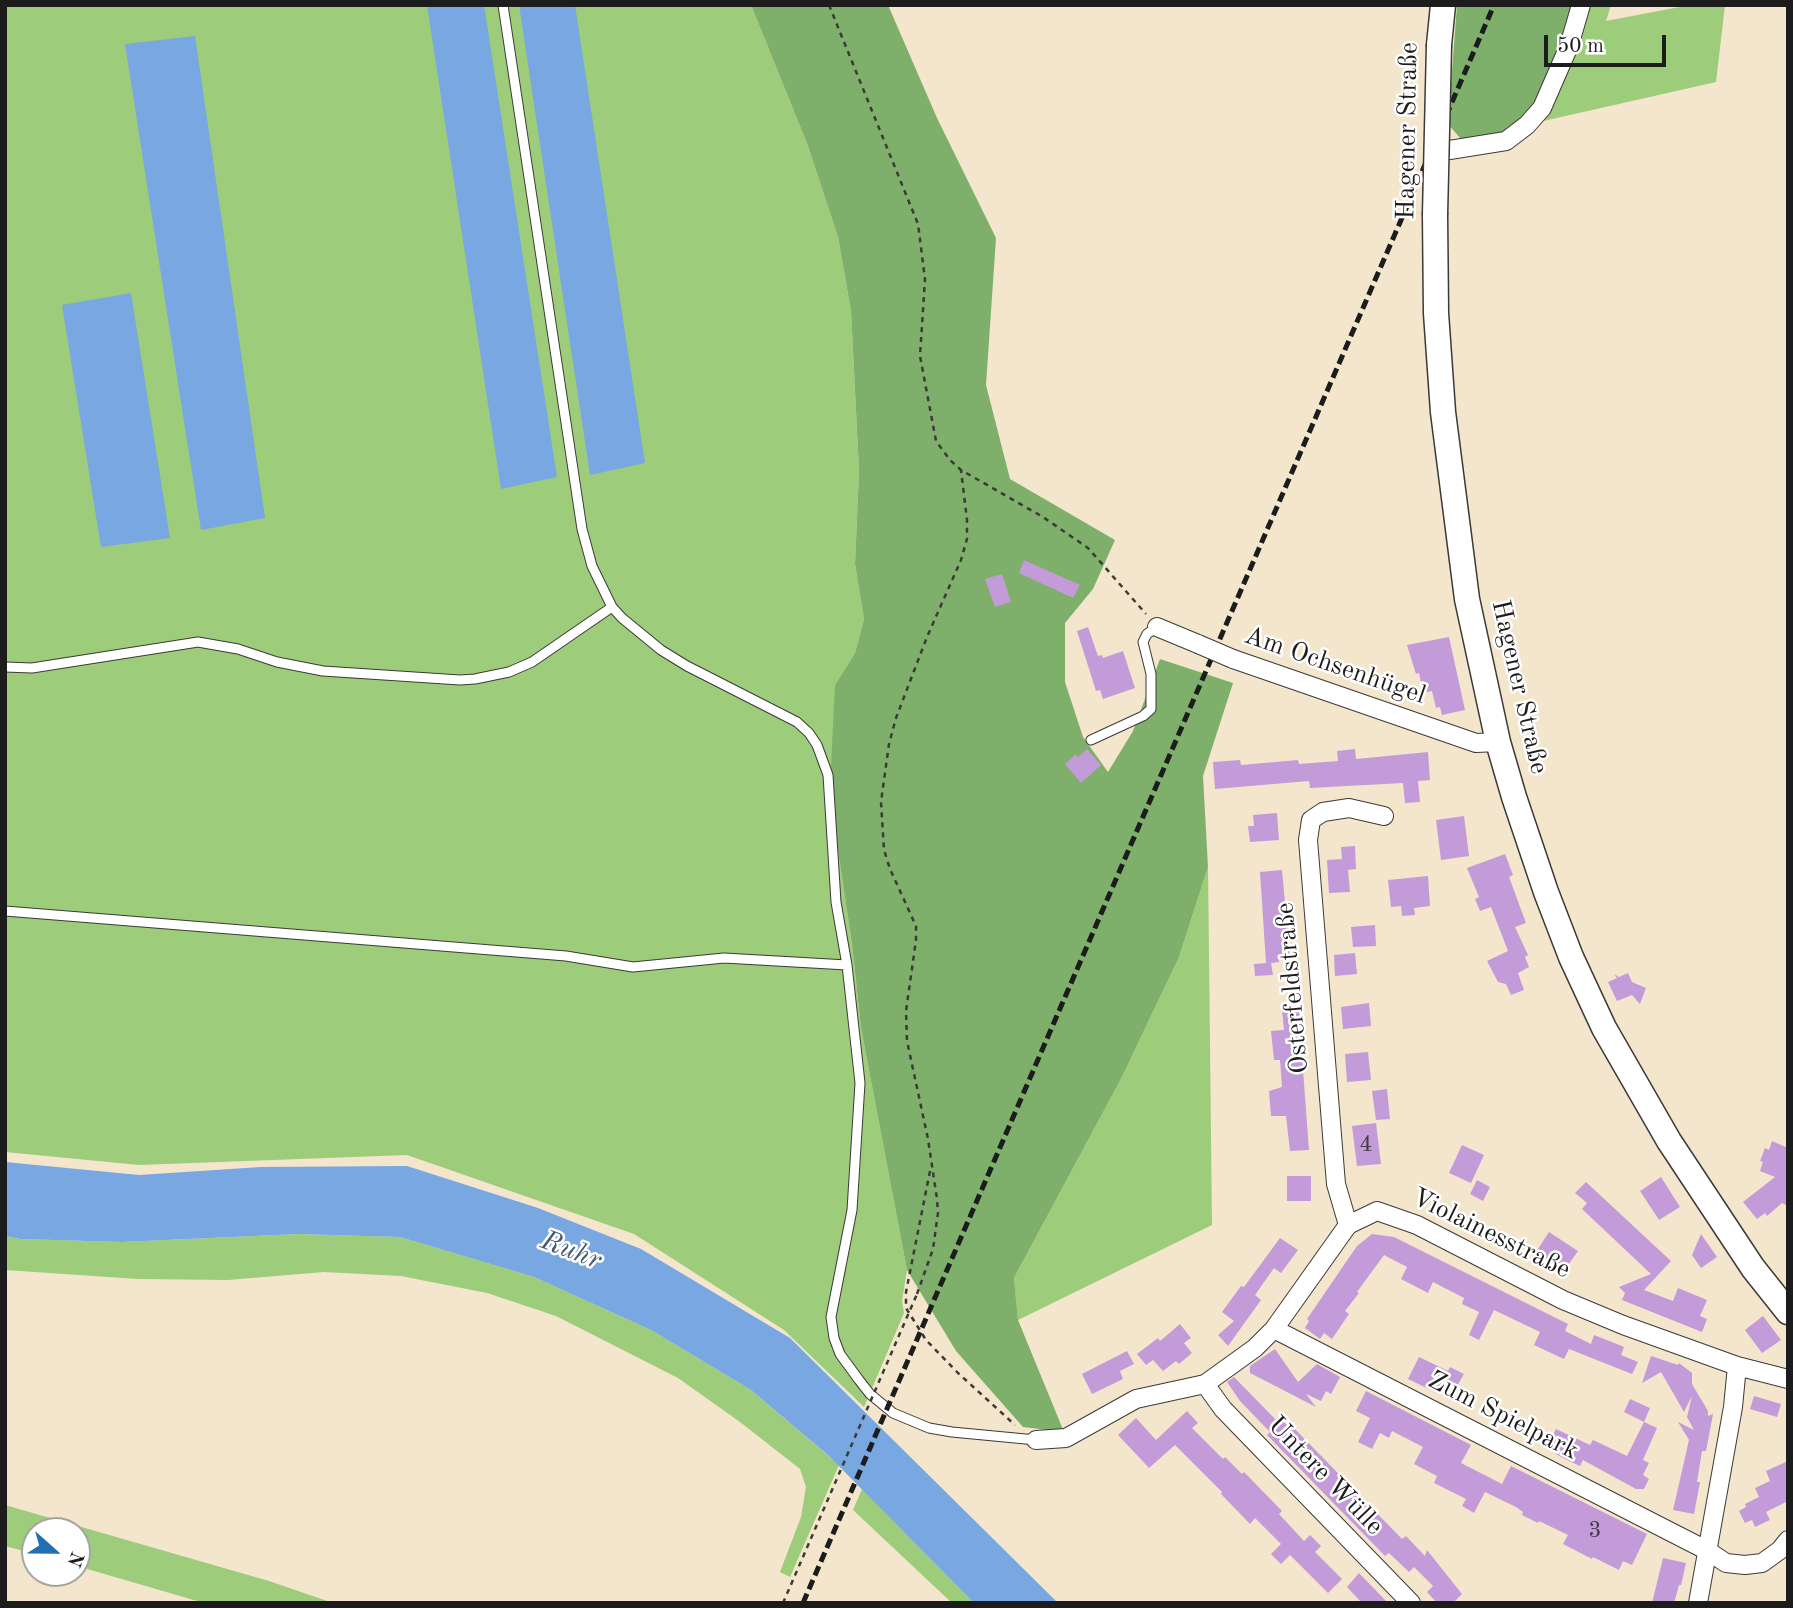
<!DOCTYPE html>
<html>
<head>
<meta charset="utf-8">
<style>
  body { margin:0 }
  #map { position:relative; width:1793px; height:1608px; overflow:hidden; background:#f3e6cc; font-family:"Old Standard TT",serif }
  canvas { display:block }
  .frame { position:absolute; inset:0; border:7px solid #1c1c1c; pointer-events:none }
  .north { position:absolute; left:21px; top:1517px; width:70px; height:70px; box-sizing:border-box; background:#fff; border:2px solid #a4a4a4; border-radius:50%; rotate:111deg; font-size:19px; font-weight:700; line-height:28px; text-align:center; color:#1c1c1c }
  .north::after { content:''; display:block; margin:auto; width:24px; height:32px; background:#1f6fb2; clip-path:polygon(50% 0,100% 100%,50% 72%,0 100%) }
  .scale { position:absolute; left:1544px; top:35px; width:122px; height:32px; box-sizing:border-box; border:4px solid #1c1c1c; border-top:0; padding-left:9px; font-size:21px; line-height:24px; white-space:nowrap; color:#1c1c1c; -webkit-text-stroke:5px #fff; paint-order:stroke }
</style>
</head>
<body>
<div id="map">
<canvas width="1793" height="1608"></canvas>
<div class="frame"></div>
<div class="north">N</div>
<div class="scale">50 m</div>
</div>
<script>
const ctx = document.querySelector('canvas').getContext('2d');
ctx.lineJoin = 'round';
function fillPath(path, color) {
  ctx.fillStyle = color;
  ctx.fill(path, 'evenodd');
}
function shape(rows) {
  const path = new Path2D();
  for (const r of rows) {
    path.moveTo(r[0], r[1]);
    for (let i = 2; i < r.length; i += 2) path.lineTo(r[i], r[i + 1]);
  }
  return path;
}
function trace(path, color, width, dash) {
  ctx.strokeStyle = color;
  ctx.lineWidth = width;
  ctx.lineCap = dash ? 'butt' : 'round';
  ctx.setLineDash(dash || []);
  ctx.stroke(path);
}
function write(font, color, halo, rows, align = 'center') {
  ctx.font = font + ' "Old Standard TT",serif';
  ctx.lineWidth = 5;
  ctx.setLineDash([]);
  ctx.textBaseline = 'middle';
  ctx.strokeStyle = halo;
  ctx.fillStyle = color;
  for (const [text, x, y, turn = 0] of rows) {
    ctx.save();
    ctx.translate(x, y);
    ctx.rotate((+turn || 0) * Math.PI / 180);
    ctx.textAlign = isNaN(turn) ? turn : align;
    if (halo) ctx.strokeText(text, 0, 0);
    ctx.fillText(text, 0, 0);
    ctx.restore();
  }
}
const green = shape([
  [5,5,751,5,808,146,838,237,851,311,859,471,855,564,864,619,855,653,835,685,834,824,852,944,861,1028,907,1270,902,1301,904,1313,864,1407,784,1330,634,1234,407,1155,139,1165,5,1152],
  [1584,5,1611,5,1606,21,1690,5,1725,5,1716,82,1539,122],
  [1208,867,1212,1225,1018,1320,1014,1278,1122,1077,1179,957],
  [298,1234,400,1237,534,1277,651,1330,751,1390,839,1465,790,1577,780,1572,801,1517,806,1487,800,1469,740,1422,678,1378,556,1316,487,1293,401,1276,324,1272,228,1280,138,1279,5,1270,5,1236,20,1239,122,1242],
  [862,1489,974,1603,952,1603,853,1510],
  [5,1505,269,1581,333,1603,204,1603,77,1566,77,1531,35,1531,35,1554,5,1546]
]);
const forest = shape([
  [751,5,888,5,937,118,996,238,986,385,1010,479,1115,540,1093,589,1065,623,1065,682,1083,737,1108,772,1133,731,1160,659,1233,683,1203,776,1208,867,1179,957,1122,1077,1014,1278,1018,1320,1064,1432,1023,1427,956,1351,907,1270,861,1028,852,944,834,824,831,767,835,685,855,653,864,619,855,564,859,471,851,311,838,237,808,146],
  [1457,5,1576,5,1560,58,1534,109,1511,132,1474,141,1460,138,1448,124]
]);
const water = shape([
  [427,5,484,5,557,477,501,489],
  [519,5,575,5,645,463,590,475],
  [195,36,265,518,201,530,125,44],
  [131,293,170,538,101,547,62,305],
  [5,1162,139,1175,261,1167,407,1166,538,1208,641,1249,790,1338,1058,1603,974,1603,830,1457,751,1390,651,1330,534,1277,400,1237,298,1234,122,1242,20,1239,5,1236]
]);
const building = shape([
  [1024,560,1080,585,1073,598,1019,573],
  [1002,574,1011,602,995,607,985,579],
  [1088,627,1098,656,1102,655,1103,658,1123,651,1135,688,1103,699,1100,690,1096,691,1077,631],
  [1449,637,1465,710,1442,715,1440,707,1436,708,1432,691,1423,693,1419,673,1416,674,1407,645],
  [1087,749,1101,765,1081,783,1065,764,1076,754,1078,757],
  [1355,749,1356,759,1428,752,1430,780,1418,781,1420,802,1405,803,1403,783,1310,788,1309,781,1215,789,1213,762,1240,760,1241,765,1298,760,1299,764,1338,761,1337,751],
  [1277,813,1279,840,1250,842,1248,826,1254,826,1253,815],
  [1464,816,1469,856,1441,860,1436,820],
  [1355,846,1356,869,1348,870,1350,892,1329,893,1327,860,1342,859,1341,847],
  [1505,854,1513,875,1509,877,1526,923,1515,927,1528,955,1525,957,1529,967,1518,973,1524,990,1511,995,1506,984,1498,982,1487,961,1508,951,1491,907,1480,911,1475,899,1479,897,1467,868],
  [1282,870,1290,956,1279,957,1279,962,1271,963,1273,975,1255,976,1254,964,1266,963,1260,872],
  [1428,876,1430,906,1414,908,1415,915,1402,916,1401,906,1391,907,1388,880],
  [1375,925,1376,946,1353,947,1351,927],
  [1355,953,1357,974,1335,976,1334,955],
  [1628,973,1632,982,1646,988,1640,1004,1632,995,1617,1001,1608,982,1617,978,1614,974,1619,977],
  [1369,1003,1371,1026,1343,1029,1341,1007],
  [1299,1009,1301,1030,1297,1029,1299,1057,1302,1057,1309,1150,1290,1151,1286,1116,1271,1116,1269,1091,1282,1087,1280,1060,1274,1060,1271,1031,1284,1030,1282,1010],
  [1368,1052,1371,1080,1347,1082,1345,1054],
  [1387,1089,1390,1119,1376,1120,1372,1091],
  [1376,1123,1381,1164,1357,1166,1352,1126],
  [1772,1141,1788,1148,1788,1206,1782,1203,1767,1216,1765,1213,1757,1219,1743,1202,1775,1177,1760,1171,1763,1162,1760,1161,1765,1148,1769,1150],
  [1462,1145,1484,1155,1471,1183,1449,1173],
  [1287,1176,1311,1176,1311,1201,1287,1201],
  [1661,1177,1680,1207,1659,1220,1640,1191],
  [1477,1180,1490,1187,1483,1201,1470,1194],
  [1586,1182,1671,1261,1644,1290,1673,1301,1678,1288,1707,1300,1700,1316,1707,1319,1702,1332,1622,1300,1625,1293,1619,1287,1651,1274,1582,1209,1587,1203,1575,1193],
  [1549,1232,1578,1251,1564,1271,1536,1252],
  [1372,1234,1394,1237,1568,1324,1565,1331,1591,1344,1594,1335,1622,1346,1624,1347,1621,1355,1638,1362,1632,1374,1569,1349,1564,1359,1534,1345,1540,1332,1494,1310,1479,1340,1469,1335,1479,1312,1462,1304,1464,1298,1433,1282,1428,1293,1401,1279,1407,1267,1384,1255,1357,1292,1359,1293,1345,1311,1349,1314,1332,1339,1324,1333,1320,1339,1305,1328,1309,1321,1307,1319,1357,1246],
  [1701,1234,1717,1257,1701,1268,1692,1255],
  [1280,1238,1298,1250,1281,1273,1274,1268,1255,1295,1261,1300,1228,1346,1218,1335,1234,1321,1222,1312,1241,1286,1244,1287],
  [1763,1316,1781,1340,1762,1353,1745,1330],
  [1180,1324,1191,1338,1184,1343,1192,1353,1179,1364,1176,1361,1163,1371,1153,1360,1146,1365,1137,1354,1158,1338,1160,1341],
  [1275,1349,1298,1382,1317,1364,1340,1377,1331,1394,1326,1391,1321,1401,1306,1394,1316,1407,1250,1373,1250,1366],
  [1127,1351,1134,1364,1120,1371,1123,1379,1092,1394,1082,1374],
  [1651,1356,1678,1365,1679,1363,1692,1373,1692,1384,1708,1411,1708,1416,1713,1414,1706,1451,1702,1451,1697,1482,1700,1482,1694,1514,1673,1510,1689,1440,1678,1422,1694,1430,1687,1417,1692,1396,1684,1412,1661,1372,1642,1383],
  [1419,1357,1448,1371,1450,1367,1464,1374,1457,1386,1444,1379,1437,1393,1408,1379],
  [1234,1377,1279,1423,1282,1420,1290,1428,1292,1426,1402,1539,1406,1536,1425,1556,1427,1550,1462,1594,1453,1603,1437,1603,1427,1592,1433,1586,1414,1567,1409,1572,1389,1553,1385,1556,1267,1435,1270,1432,1240,1401,1227,1382],
  [1366,1391,1471,1445,1461,1463,1502,1484,1511,1466,1647,1534,1632,1565,1623,1561,1619,1570,1593,1557,1592,1559,1563,1544,1568,1535,1539,1521,1538,1523,1522,1515,1523,1512,1516,1507,1485,1492,1474,1513,1462,1506,1466,1499,1434,1483,1437,1476,1414,1464,1423,1447,1392,1431,1389,1438,1380,1433,1372,1449,1358,1442,1370,1418,1356,1411],
  [1754,1396,1781,1404,1777,1417,1750,1409],
  [1630,1399,1650,1408,1644,1422,1624,1412],
  [1187,1411,1198,1423,1192,1428,1223,1459,1225,1457,1242,1474,1244,1472,1282,1511,1279,1514,1304,1541,1310,1535,1321,1546,1315,1552,1342,1579,1328,1593,1290,1555,1281,1564,1271,1554,1281,1544,1255,1518,1250,1524,1221,1494,1222,1492,1175,1445,1149,1468,1118,1435,1136,1418,1156,1440],
  [1644,1422,1657,1428,1643,1460,1649,1463,1643,1475,1649,1479,1644,1489,1636,1489,1583,1460,1580,1466,1565,1459,1554,1453,1558,1447,1549,1442,1556,1429,1590,1445,1593,1440,1627,1456],
  [1788,1461,1788,1501,1766,1512,1770,1520,1755,1527,1752,1520,1745,1523,1739,1511,1746,1507,1745,1504,1759,1497,1755,1488,1770,1481,1766,1471],
  [1663,1558,1686,1563,1681,1585,1679,1585,1674,1603,1652,1603],
  [1359,1573,1388,1603,1362,1603,1347,1587]
]);
const path = shape([
  [829,5,918,224,925,279,920,356,936,441,950,460,961,470,1043,517,1088,548,1146,614],
  [930,1171,906,1292,906,1308,926,1340,958,1373,1015,1425],
  [917,1294,933,1249,938,1213,937,1199,928,1139,907,1041,906,1011,916,940,916,926,890,869,884,850,881,802,889,744,896,718,927,637,961,560,967,539,967,520,961,470]
]);
const lane = shape([
  [503,5,582,529,592,566,612,607,622,618,661,650,687,666,797,722,809,733,817,745,828,775,836,902,847,965,860,1083,852,1210,831,1317,834,1338,840,1354,859,1380,870,1394,893,1413,929,1428,952,1432,1036,1440],
  [5,667,32,668,198,642,238,649,277,662,323,671,460,680,475,679,509,672,532,662,612,607],
  [1091,740,1143,716,1151,709,1151,674,1143,642,1147,634,1157,627],
  [5,911,566,956,633,967,724,958,847,965]
]);
const street = shape([
  [1437,152,1506,141,1527,125,1542,108,1569,46,1581,5],
  [1157,627,1198,644],
  [1233,659,1476,743,1498,742],
  [1348,1225,1336,1184,1308,840,1311,820,1323,812,1349,808,1384,816],
  [1274,1329,1708,1551,1726,1563,1745,1565,1762,1563,1780,1550,1788,1540],
  [1205,1384,1223,1409,1411,1603],
  [1036,1440,1066,1438,1136,1399,1205,1384,1255,1348,1274,1329,1348,1225,1377,1211,1417,1225,1563,1300,1623,1325,1737,1366,1788,1379],
  [1698,1603,1733,1407,1737,1366]
]);
const secondary = shape([
  [1439,45,1443,5],
  [1435,215,1436,313,1443,412,1467,599,1498,742,1514,797,1546,892,1571,957,1604,1028,1669,1141,1753,1268,1788,1312]
]);
const rail = shape([
  [803,1603,1494,5]
]);
const pathBridge = shape([
  [783,1603,917,1294]
]);
const streetBridge = shape([
  [1198,644,1233,659]
]);
const secondaryBridge = shape([
  [1435,215,1439,45]
]);
const numberNames = [
  ["4",1366,1145],
  ["3",1595,1531]
];
const streetNames = [
  ["Hagener Straße",1408,131,-89],
  ["Am Ochsenhügel",1335,666,19],
  ["Hagener Straße",1519,687,77],
  ["Osterfeldstraße",1293,988,-95],
  ["Violainesstraße",1491,1234,26],
  ["Zum Spielpark",1503,1416,27],
  ["Untere Wülle",1325,1476,46]
];
const waterNames = [
  ["Ruhr",571,1251,21]
];
fillPath(green, '#9dcc7b');
fillPath(forest, '#7eb06b');
fillPath(water, '#78a7e1');
fillPath(building, '#c39bd9');
trace(lane, '#3c3a36', 11);
trace(street, '#3c3a36', 20);
trace(secondary, '#3c3a36', 27);
trace(path, '#3c3a36', 2.5, [5, 5]);
trace(lane, '#fff', 9);
trace(street, '#fff', 18);
trace(secondary, '#fff', 24);
trace(rail, '#1c1c1c', 5, [10, 5]);
trace(streetBridge, '#3c3a36', 20, []);
trace(secondaryBridge, '#3c3a36', 27, []);
trace(pathBridge, '#3c3a36', 2.5, [5, 5]);
trace(streetBridge, '#fff', 18);
trace(secondaryBridge, '#fff', 24);
write('23px', '#463c4b', null, numberNames);
write('26px', '#1c1c1c', '#fff', streetNames);
write('italic 28px', '#455b75', '#fff', waterNames);
</script>
</body>
</html>
